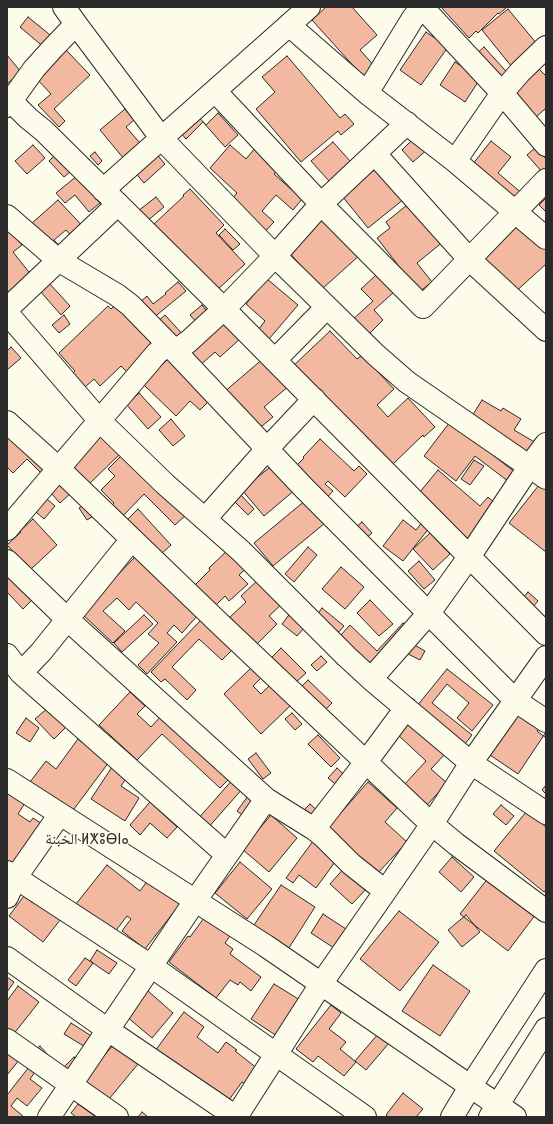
<!DOCTYPE html>
<html>
<head>
<meta charset="utf-8">
<style>
  body { margin:0 }
  #map { position:relative; width:553px; height:1124px; overflow:hidden; background:#fdfbea; font-family:"Roboto Condensed",sans-serif }
  canvas { display:block }
  .frame { position:absolute; inset:0; border:8px solid #2b2b2b; pointer-events:none }
</style>
</head>
<body>
<div id="map">
<canvas width="553" height="1124"></canvas>
<div class="frame"></div>
</div>
<script>
const ctx = document.querySelector('canvas').getContext('2d');
ctx.lineJoin = 'round';
function fillPath(path, color) {
  ctx.fillStyle = color;
  ctx.fill(path, 'evenodd');
}
function shape(rows) {
  const path = new Path2D();
  for (const r of rows) {
    path.moveTo(r[0], r[1]);
    for (let i = 2; i < r.length; i += 2) path.lineTo(r[i], r[i + 1]);
  }
  return path;
}
function trace(path, color, width, dash) {
  ctx.strokeStyle = color;
  ctx.lineWidth = width;
  ctx.lineCap = dash ? 'butt' : 'round';
  ctx.setLineDash(dash || []);
  ctx.stroke(path);
}
function write(font, color, halo, rows, align = 'center') {
  ctx.font = font + ' "Roboto Condensed","Noto Naskh Arabic","Noto Sans Tifinagh",sans-serif';
  ctx.lineWidth = 3;
  ctx.setLineDash([]);
  ctx.textBaseline = 'middle';
  ctx.strokeStyle = halo;
  ctx.fillStyle = color;
  for (const [text, x, y, turn = 0] of rows) {
    ctx.save();
    ctx.translate(x, y);
    ctx.rotate((+turn || 0) * Math.PI / 180);
    ctx.textAlign = isNaN(turn) ? turn : align;
    if (halo) ctx.strokeText(text, 0, 0);
    ctx.fillText(text, 0, 0);
    ctx.restore();
  }
}
const building = shape([
  [326,7,352,7,377,35,360,50,377,69,366,80,312,20,326,7],
  [441,7,507,7,499,14,498,13,478,33,476,31,469,38,441,7],
  [508,9,542,50,516,72,482,30,508,9],
  [28,17,55,39,46,49,20,27,28,17],
  [426,32,448,47,421,85,400,70,426,32],
  [484,47,513,79,502,90,472,58,484,47],
  [66,50,90,75,54,109,65,121,59,127,38,105,51,94,36,78,66,50],
  [7,55,21,72,7,84,7,55],
  [287,56,340,118,345,114,354,124,341,135,338,131,301,162,256,109,275,92,262,77,287,56],
  [455,62,480,79,465,102,440,85,455,62],
  [539,69,546,76,546,108,533,120,511,95,539,69],
  [125,109,134,120,126,127,146,150,129,165,100,130,125,109],
  [218,113,238,135,225,147,203,122,186,139,180,132,197,115,206,125,218,113],
  [417,135,429,148,413,162,402,150,417,135],
  [491,141,511,157,498,173,524,195,518,203,472,165,491,141],
  [333,142,359,171,338,191,311,161,333,142],
  [33,145,45,158,27,174,15,161,33,145],
  [230,145,246,159,256,147,279,168,274,174,302,199,293,210,276,195,262,211,274,222,260,237,225,207,237,193,210,168,230,145],
  [536,147,546,159,546,171,543,173,527,155,536,147],
  [154,151,165,164,144,183,133,170,154,151],
  [95,152,102,161,98,165,90,156,95,152],
  [55,155,70,172,64,177,49,161,55,155],
  [378,167,404,199,368,228,342,196,378,167],
  [77,176,100,203,89,212,75,195,65,203,56,193,77,176],
  [190,189,224,225,216,233,245,264,215,292,153,225,184,196,183,195,190,189],
  [156,197,164,207,147,221,138,211,156,197],
  [546,198,546,212,539,205,546,198],
  [58,200,89,233,78,243,66,230,54,240,64,251,23,231,58,200],
  [412,201,444,241,417,263,432,282,419,292,377,238,390,228,386,222,412,201],
  [325,214,361,254,322,289,286,249,325,214],
  [520,221,546,250,546,264,512,295,479,258,520,221],
  [7,227,22,245,13,252,36,281,7,304,7,227],
  [225,229,240,244,233,250,219,235,225,229],
  [377,274,394,292,374,310,383,320,366,337,351,321,373,301,361,289,377,274],
  [267,279,298,305,269,339,258,330,265,321,246,304,267,279],
  [178,282,186,291,152,319,139,303,147,296,153,304,166,294,165,293,178,282],
  [49,283,70,306,61,315,40,291,49,283],
  [120,301,156,323,165,315,186,338,129,374,121,366,100,386,94,379,84,388,71,375,75,371,59,353,108,306,111,309,120,301],
  [202,305,209,314,197,323,190,315,202,305],
  [64,315,70,324,59,333,52,325,64,315],
  [225,321,241,338,220,357,215,352,197,368,186,357,225,321],
  [330,331,357,359,362,355,394,389,377,405,388,417,408,398,435,427,424,437,423,435,393,464,367,437,360,443,290,369,330,331],
  [11,347,21,358,7,370,7,351,11,347],
  [265,357,289,386,264,407,273,417,256,431,223,393,265,357],
  [168,359,210,400,200,410,190,401,176,416,143,384,168,359],
  [139,393,161,417,148,429,127,405,139,393],
  [482,400,501,411,503,408,521,419,514,430,538,444,530,458,469,421,482,400],
  [171,419,185,436,173,446,159,430,171,419],
  [450,422,520,476,513,485,475,456,456,481,424,456,450,422],
  [7,432,55,470,47,479,27,459,13,473,7,467,7,432],
  [102,433,121,453,87,486,68,466,102,433],
  [320,439,354,471,359,466,367,474,345,497,328,481,325,484,333,491,323,502,291,471,304,458,303,457,320,439],
  [125,452,187,514,175,525,144,494,121,518,110,507,114,503,101,490,115,476,108,469,125,452],
  [474,460,484,466,470,485,461,479,474,460],
  [275,463,296,489,264,516,242,490,275,463],
  [438,470,480,506,488,497,497,505,465,542,415,498,438,470],
  [543,480,546,482,546,552,509,523,543,480],
  [62,482,72,492,60,503,50,492,62,482],
  [240,494,254,509,248,515,233,500,240,494],
  [47,499,55,506,44,519,36,512,47,499],
  [306,500,325,523,273,566,254,543,306,500],
  [87,503,95,515,87,520,79,508,87,503],
  [138,509,171,545,159,556,126,521,138,509],
  [33,519,57,545,30,570,7,545,21,532,20,531,33,519],
  [403,520,416,530,423,521,430,527,403,561,383,546,403,520],
  [362,522,372,533,365,539,355,528,362,522],
  [430,533,450,554,433,570,413,549,430,533],
  [231,547,249,566,239,575,248,584,229,601,225,596,214,607,194,586,210,570,209,568,231,547],
  [308,547,317,555,294,582,285,574,308,547],
  [136,556,198,615,182,633,174,625,167,633,177,642,147,674,138,665,159,643,148,634,158,623,136,602,129,610,117,598,103,611,125,631,113,643,81,613,136,556],
  [419,561,435,580,424,589,408,571,419,561],
  [341,567,364,587,345,609,322,589,341,567],
  [7,568,35,597,23,609,7,592,7,568],
  [261,577,284,602,269,616,277,624,256,645,230,617,246,602,241,596,261,577],
  [528,592,538,601,532,608,522,599,528,592],
  [370,600,393,624,379,636,357,613,370,600],
  [322,608,344,626,337,634,316,616,322,608],
  [144,615,153,624,122,652,114,643,144,615],
  [289,615,305,627,297,636,282,624,289,615],
  [203,618,234,648,222,660,199,639,172,667,196,690,187,700,165,679,161,682,151,672,203,618],
  [403,623,414,634,377,673,339,637,350,625,377,651,403,623],
  [411,643,425,651,420,660,406,653,411,643],
  [281,648,306,673,294,684,270,659,281,648],
  [321,656,327,662,317,671,311,665,321,656],
  [251,668,261,678,253,686,261,694,270,685,290,706,261,734,224,694,251,668],
  [447,669,493,705,472,731,457,718,469,703,447,684,432,703,472,735,465,744,417,706,447,669],
  [308,680,332,703,324,711,300,688,308,680],
  [130,692,145,706,137,714,151,727,164,713,232,776,220,788,162,734,137,760,99,725,130,692],
  [49,707,67,726,54,739,35,719,49,707],
  [292,713,302,724,295,730,285,719,292,713],
  [518,714,546,732,518,774,490,755,518,714],
  [26,718,39,728,30,742,16,733,26,718],
  [546,720,546,738,537,731,546,720],
  [409,721,445,754,431,769,447,783,427,805,404,785,426,761,397,734,409,721],
  [318,735,340,758,331,767,308,744,318,735],
  [78,739,109,762,71,813,30,782,46,761,56,769,78,739],
  [256,753,271,773,263,779,248,759,256,753],
  [112,767,127,777,121,786,139,798,125,821,91,799,112,767],
  [337,768,348,778,340,788,328,778,337,768],
  [234,778,244,787,207,829,197,820,234,778],
  [368,782,397,808,385,822,407,842,376,875,325,831,368,782],
  [546,785,546,794,542,790,546,785],
  [7,791,25,803,18,814,30,822,33,818,47,827,19,869,7,861,7,791],
  [251,792,260,799,246,818,237,811,251,792],
  [150,802,177,827,167,838,150,823,140,835,130,825,150,802],
  [310,804,319,812,311,821,302,812,310,804],
  [501,805,514,816,506,825,493,814,501,805],
  [527,811,546,827,546,890,544,892,494,851,527,811],
  [271,815,297,838,269,872,242,849,271,815],
  [316,837,340,855,316,888,299,875,293,883,286,878,316,837],
  [452,857,474,877,461,892,439,872,452,857],
  [240,862,272,889,247,919,215,893,240,862],
  [107,865,140,891,148,880,180,904,145,949,122,931,131,919,127,916,114,933,76,904,107,865],
  [346,866,369,886,352,904,330,884,346,866],
  [489,877,536,914,508,951,460,914,489,877],
  [281,885,315,907,285,954,250,931,281,885],
  [24,896,33,903,35,901,60,920,43,942,9,916,24,896],
  [399,911,439,942,400,991,360,959,399,911],
  [207,914,232,933,225,943,233,949,230,954,261,977,251,991,240,982,238,985,230,980,216,998,169,962,188,936,190,937,207,914],
  [323,914,346,929,334,948,311,933,323,914],
  [466,915,480,932,462,947,448,930,466,915],
  [97,950,117,963,109,974,90,961,97,950],
  [85,958,93,963,76,986,68,980,85,958],
  [433,965,470,991,440,1036,402,1011,433,965],
  [7,977,14,982,7,992,7,977],
  [274,984,300,1000,277,1036,251,1019,274,984],
  [18,986,39,1002,12,1036,7,1032,7,1001,18,986],
  [148,991,173,1013,152,1038,126,1016,148,991],
  [331,1005,341,1013,329,1029,346,1042,340,1049,356,1062,344,1076,318,1056,313,1062,296,1049,331,1005],
  [184,1012,204,1027,197,1037,218,1053,226,1042,237,1050,235,1051,258,1069,246,1085,242,1082,226,1104,155,1051,184,1012],
  [71,1023,93,1037,87,1048,64,1034,71,1023],
  [378,1034,389,1043,366,1070,355,1061,378,1034],
  [114,1044,138,1064,104,1105,79,1085,114,1044],
  [40,1046,48,1055,43,1060,34,1051,40,1046],
  [7,1049,20,1059,7,1075,7,1049],
  [74,1057,81,1065,69,1076,62,1069,74,1057],
  [29,1067,35,1072,30,1079,42,1088,27,1106,17,1098,11,1106,24,1117,7,1117,7,1095,29,1067],
  [403,1093,423,1109,416,1117,389,1117,386,1115,403,1093],
  [78,1104,96,1117,76,1117,71,1113,78,1104],
  [142,1112,148,1117,138,1117,142,1112]
]);
const minor = shape([
  [64,7,76,24,162,139,275,256,376,355,407,382,546,478],
  [422,7,502,93,546,145],
  [289,25,309,7],
  [215,91,321,204,423,307,546,180],
  [367,93,413,18,422,7],
  [11,101,34,69,52,49,76,24],
  [7,106,11,101,28,118,44,131,224,309,546,634],
  [375,154,469,259,546,330],
  [455,161,502,93,520,72,546,47],
  [103,190,289,25,367,93,455,161,546,238],
  [7,216,58,260,117,295,130,305,171,347,304,488,516,701,546,721],
  [7,309,118,204],
  [7,313,99,420,165,484,241,551,346,656,371,679,471,763,546,813],
  [275,360,327,307],
  [7,422,58,468,219,623,426,819,456,844,546,911],
  [205,519,267,449,314,399],
  [7,529,157,353,162,349,171,347,180,348,189,341,224,309,275,256,321,204,407,123],
  [7,561,67,619,266,799,314,829,324,837,351,864,385,891],
  [7,655,21,673,41,652,132,539],
  [21,673,227,855],
  [371,679,429,613,469,557,529,467,546,444],
  [7,780,266,946,515,1117],
  [314,829,366,762,406,708],
  [7,872,151,966,365,1117],
  [7,897,16,877,60,814],
  [7,958,108,1030,236,1117],
  [7,1040,117,1117],
  [49,1117,195,901,266,799],
  [236,1117,321,984,432,824,471,763,546,657]
]);
const major = shape([
  [452,1117,470,1087,546,970],
  [490,1117,546,1029]
]);
const quarterNames = [
  ["الخبنة ⵍⵅⵓⴱⵏⴰ",87,840]
];
fillPath(building, '#f2b8a0');
trace(building, '#2b2b2b', 1);
trace(minor, '#2b2b2b', 24);
trace(major, '#2b2b2b', 24);
trace(minor, '#fdfbea', 22);
trace(major, '#fdfbea', 22);
write('15px', '#2b2b2b', '#fdfbea', quarterNames);
</script>
</body>
</html>
